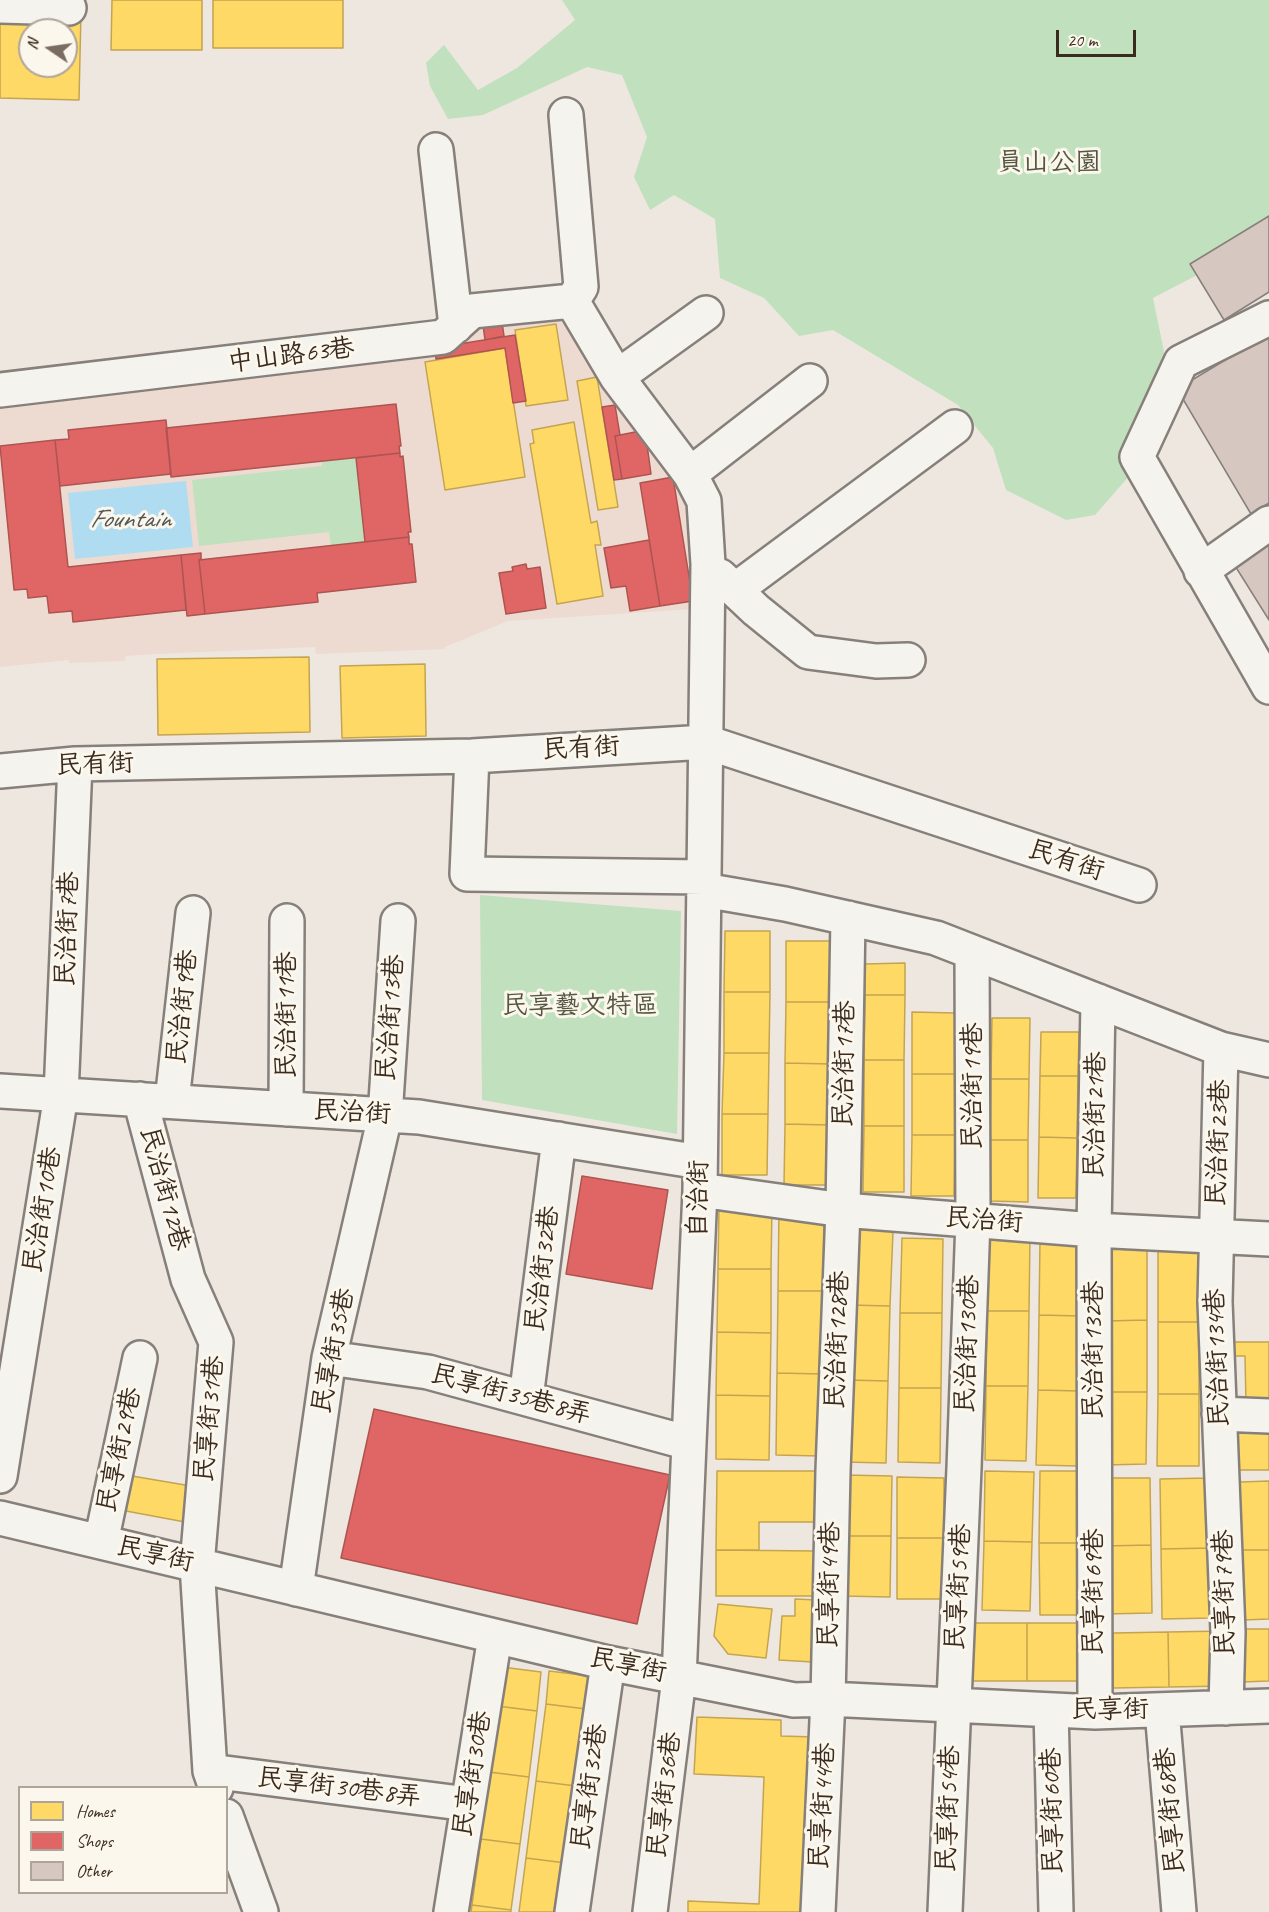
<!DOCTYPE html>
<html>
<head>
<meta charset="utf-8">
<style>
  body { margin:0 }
  #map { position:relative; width:1269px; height:1912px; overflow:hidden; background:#eee7e0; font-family:Caveat,sans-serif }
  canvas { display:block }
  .legend { position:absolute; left:18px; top:1786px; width:210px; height:108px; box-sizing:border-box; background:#fbf7ec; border:2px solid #aea59a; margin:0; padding:8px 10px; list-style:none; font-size:18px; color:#3b2a1e }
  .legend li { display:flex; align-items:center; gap:12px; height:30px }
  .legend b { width:30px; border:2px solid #aea59a }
  .north { position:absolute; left:18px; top:18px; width:60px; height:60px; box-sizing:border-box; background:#fbf7ec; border:2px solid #aea59a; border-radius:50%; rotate:283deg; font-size:16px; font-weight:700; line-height:24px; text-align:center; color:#3b2a1e }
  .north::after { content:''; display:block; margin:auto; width:21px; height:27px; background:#7a6c62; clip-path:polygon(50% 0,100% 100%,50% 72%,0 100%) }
  .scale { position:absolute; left:1056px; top:30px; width:80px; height:27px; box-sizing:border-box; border:3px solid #3b2a1e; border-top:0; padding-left:8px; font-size:18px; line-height:21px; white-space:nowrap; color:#3b2a1e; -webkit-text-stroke:4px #fbf7ec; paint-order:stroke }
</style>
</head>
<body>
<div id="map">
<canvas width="1269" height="1912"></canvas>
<ul class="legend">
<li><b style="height:16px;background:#ffd966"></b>Homes</li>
<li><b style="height:16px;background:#e06666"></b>Shops</li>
<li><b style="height:16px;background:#d6c8c1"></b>Other</li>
</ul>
<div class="north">N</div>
<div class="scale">20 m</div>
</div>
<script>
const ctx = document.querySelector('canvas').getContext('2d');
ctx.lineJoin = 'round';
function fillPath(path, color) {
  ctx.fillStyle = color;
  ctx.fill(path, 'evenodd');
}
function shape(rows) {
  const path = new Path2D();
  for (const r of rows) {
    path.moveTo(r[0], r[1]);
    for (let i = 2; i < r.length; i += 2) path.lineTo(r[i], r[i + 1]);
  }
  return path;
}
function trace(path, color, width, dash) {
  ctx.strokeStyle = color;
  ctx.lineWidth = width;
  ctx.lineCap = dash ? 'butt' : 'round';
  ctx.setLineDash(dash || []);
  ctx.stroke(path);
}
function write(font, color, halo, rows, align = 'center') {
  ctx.font = font + ' Caveat,"LXGW WenKai TC",sans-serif';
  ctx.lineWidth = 6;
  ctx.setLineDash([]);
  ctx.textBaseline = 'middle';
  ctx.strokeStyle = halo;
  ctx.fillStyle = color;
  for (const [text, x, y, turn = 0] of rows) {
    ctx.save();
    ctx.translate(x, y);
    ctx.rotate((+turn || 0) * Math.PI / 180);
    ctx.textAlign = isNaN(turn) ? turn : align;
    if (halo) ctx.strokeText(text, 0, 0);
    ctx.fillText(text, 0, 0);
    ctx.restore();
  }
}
const built = shape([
  [478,320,549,320,559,321,567,326,683,481,693,518,694,609,508,621,445,647,445,649,316,654,315,647,157,654,126,656,125,661,69,663,69,660,0,667,0,400]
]);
const green = shape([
  [562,0,1269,0,1269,226,1199,274,1153,298,1169,376,1131,474,1095,515,1066,520,1006,490,993,448,958,405,833,330,799,336,764,298,720,278,715,219,674,195,650,210,634,177,647,137,622,75,587,67,483,115,448,119,430,86,426,63,444,45,478,90,517,68,575,20],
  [356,458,365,542,331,546,329,532,199,546,192,480,322,466,322,461],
  [480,895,681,911,677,1134,482,1100]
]);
const water = shape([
  [186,481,193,547,75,559,68,493]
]);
const homes = shape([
  [112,0,202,0,202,50,111,50,112,0],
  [213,0,343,0,343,48,213,48,213,0],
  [0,9,81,11,79,100,0,98,0,9],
  [30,30,66,30,66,66,30,66,30,30],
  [556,324,568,400,526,406,515,330,556,324],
  [505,348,525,477,445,490,425,362,505,348],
  [597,377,618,507,598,510,577,381,597,377],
  [574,422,591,523,597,521,601,545,595,545,603,596,557,604,530,444,534,443,532,430,574,422],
  [309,657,310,732,158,735,157,659,309,657],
  [425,664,426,736,342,738,340,666,425,664],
  [725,931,770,931,770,992,724,992,725,931],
  [786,941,832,941,831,1002,786,1002,786,941],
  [905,963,905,995,865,995,865,964,905,963],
  [724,992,770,992,769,1053,724,1053,724,992],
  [865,995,905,995,904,1060,864,1060,865,995],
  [786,1002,831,1002,831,1064,785,1063,786,1002],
  [912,1012,955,1013,955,1074,912,1074,912,1012],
  [992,1018,1030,1018,1029,1079,991,1079,992,1018],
  [1041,1032,1079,1032,1078,1076,1040,1076,1041,1032],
  [724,1053,769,1053,768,1114,722,1114,724,1053],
  [864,1060,904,1060,904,1126,864,1126,864,1060],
  [785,1063,831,1064,830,1125,785,1124,785,1063],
  [912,1074,955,1074,955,1135,912,1135,912,1074],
  [1040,1076,1078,1076,1077,1138,1039,1137,1040,1076],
  [991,1079,1029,1079,1028,1140,990,1140,991,1079],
  [722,1114,768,1114,767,1175,722,1175,722,1114],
  [785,1124,830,1125,829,1185,784,1185,785,1124],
  [864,1126,904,1126,904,1192,863,1192,864,1126],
  [912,1135,955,1135,954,1196,911,1196,912,1135],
  [1039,1137,1077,1138,1076,1198,1038,1198,1039,1137],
  [990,1140,1028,1140,1028,1202,989,1201,990,1140],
  [719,1205,772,1205,771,1269,718,1269,719,1205],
  [779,1209,824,1210,823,1291,778,1291,779,1209],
  [851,1230,893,1231,890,1306,849,1305,851,1230],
  [988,1236,1030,1236,1029,1311,987,1311,988,1236],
  [902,1238,943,1239,942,1313,900,1313,902,1238],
  [1040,1240,1081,1241,1080,1316,1039,1315,1040,1240],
  [1106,1248,1147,1248,1147,1320,1106,1321,1106,1248],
  [1158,1250,1199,1250,1199,1322,1158,1322,1158,1250],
  [718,1269,771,1269,771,1333,717,1332,718,1269],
  [778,1291,823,1291,822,1374,777,1373,778,1291],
  [849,1305,890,1306,888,1381,847,1380,849,1305],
  [987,1311,1029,1311,1028,1386,986,1386,987,1311],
  [900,1313,942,1313,941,1388,899,1388,900,1313],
  [1039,1315,1080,1316,1079,1391,1038,1390,1039,1315],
  [1147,1320,1147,1392,1106,1392,1106,1321,1147,1320],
  [1158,1322,1199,1322,1199,1394,1158,1394,1158,1322],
  [717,1332,771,1333,770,1396,716,1395,717,1332],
  [1234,1342,1269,1342,1269,1403,1246,1404,1245,1356,1234,1356,1234,1342],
  [777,1373,822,1374,820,1456,776,1455,777,1373],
  [847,1380,888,1381,886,1463,845,1462,847,1380],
  [986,1386,1028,1386,1026,1461,985,1460,986,1386],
  [899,1388,941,1388,940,1463,898,1462,899,1388],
  [1038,1390,1079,1391,1078,1466,1036,1465,1038,1390],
  [1106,1392,1147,1392,1146,1464,1106,1465,1106,1392],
  [1158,1394,1199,1394,1199,1466,1157,1466,1158,1394],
  [716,1395,770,1396,769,1460,716,1459,716,1395],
  [1235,1431,1269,1431,1269,1470,1236,1470,1235,1431],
  [717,1471,815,1471,815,1522,759,1522,759,1550,716,1550,717,1471],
  [985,1471,1034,1472,1032,1542,984,1541,985,1471],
  [1040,1471,1084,1471,1083,1543,1039,1543,1040,1471],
  [844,1475,892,1476,891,1536,844,1536,844,1475],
  [132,1476,191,1486,185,1522,126,1511,132,1476],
  [897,1477,944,1478,944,1538,897,1538,897,1477],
  [1102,1478,1150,1478,1151,1545,1103,1546,1102,1478],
  [1208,1478,1210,1548,1161,1549,1160,1479,1208,1478],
  [1269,1481,1269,1550,1241,1550,1240,1482,1269,1481],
  [844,1536,891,1536,890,1597,843,1596,844,1536],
  [897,1538,944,1538,944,1599,897,1599,897,1538],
  [984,1541,1032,1542,1030,1611,982,1610,984,1541],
  [1039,1543,1083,1543,1084,1615,1040,1615,1039,1543],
  [1151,1545,1152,1613,1104,1614,1103,1546,1151,1545],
  [1210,1548,1211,1618,1162,1619,1161,1549,1210,1548],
  [716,1550,817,1551,816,1596,716,1596,716,1550],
  [1241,1550,1269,1550,1269,1619,1242,1620,1241,1550],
  [795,1599,817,1600,813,1662,779,1660,782,1616,795,1616,795,1599],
  [718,1604,772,1609,766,1658,728,1654,714,1636,718,1604],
  [973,1623,1027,1623,1027,1681,973,1681,973,1623],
  [1027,1623,1080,1623,1080,1681,1027,1681,1027,1623],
  [1240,1629,1269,1629,1269,1681,1241,1682,1240,1629],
  [1224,1631,1225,1686,1169,1687,1168,1632,1224,1631],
  [1168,1632,1169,1687,1113,1688,1113,1633,1168,1632],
  [502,1667,541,1672,537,1711,497,1706,502,1667],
  [549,1671,590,1676,586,1709,546,1704,549,1671],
  [546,1704,586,1709,576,1786,536,1781,546,1704],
  [497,1706,537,1711,529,1777,489,1772,497,1706],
  [697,1717,781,1720,781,1736,815,1737,808,1912,688,1912,688,1901,759,1904,764,1777,694,1774,697,1717],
  [489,1772,529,1777,520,1844,481,1839,489,1772],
  [536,1781,576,1786,566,1863,526,1858,536,1781],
  [481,1839,520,1844,511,1910,472,1905,481,1839],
  [526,1858,566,1863,560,1912,519,1912,526,1858],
  [472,1905,511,1910,511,1912,471,1912,472,1905]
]);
const shops = shape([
  [502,322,504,336,485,340,483,325,502,322],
  [515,335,526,401,513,403,505,348,436,359,435,351,453,345,515,335],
  [396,404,401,446,399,446,400,453,171,477,166,428,396,404],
  [615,405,620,435,615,436,622,479,614,480,602,407,615,405],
  [166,420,171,474,60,486,55,440,69,439,68,430,166,420],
  [645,430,651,474,622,479,615,436,645,430],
  [55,440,68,567,181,555,186,610,73,622,72,611,49,613,47,596,28,598,27,589,14,590,0,446,55,440],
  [400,453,400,457,403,456,411,532,408,532,409,537,365,542,356,458,400,453],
  [673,477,693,601,660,606,640,483,673,477],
  [409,537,409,544,412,544,416,582,317,593,318,602,205,614,199,560,409,537],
  [649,540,660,606,630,611,626,586,611,588,604,548,649,540],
  [201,553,201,559,199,560,205,614,187,616,181,555,201,553],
  [526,564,527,569,540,567,546,608,506,614,499,573,513,571,512,567,526,564],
  [582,1176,668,1190,652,1289,566,1274,582,1176],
  [374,1409,670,1475,637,1624,341,1558,374,1409]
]);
const building = shape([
  [1269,216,1269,292,1224,320,1190,264,1269,216],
  [1269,334,1269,503,1251,514,1177,389,1269,334],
  [1269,536,1269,620,1232,561,1269,536]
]);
const minor = shape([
  [0,6,69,8],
  [566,115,581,287,572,301,617,377,690,474,704,501,708,564,700,1190,689,1443,679,1678,650,1912],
  [436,150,456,326],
  [1269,318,1181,362,1137,457,1269,687],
  [617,377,706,313],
  [0,390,443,337,472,311,572,301],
  [690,474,810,381],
  [1201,571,1269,523],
  [720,576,756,610,808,652,876,661,908,660],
  [735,590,955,427],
  [472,756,467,874,704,877],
  [0,771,75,764,472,756,706,742,1139,885],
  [704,890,785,904,936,938,1221,1049,1269,1060],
  [1221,1049,1215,1302,1228,1632,1226,1708],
  [0,1091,419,1117,700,1162],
  [140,1099,188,1279,216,1342,197,1565,210,1771,216,1788],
  [172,1101,193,913],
  [286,1109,287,921],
  [700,1190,843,1210,1094,1230,1269,1239],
  [329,1358,428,1372,689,1443],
  [526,1398,559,1139],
  [1219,1414,1269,1416],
  [0,1476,61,1095,75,764],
  [0,1518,608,1663,794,1700,828,1699,1095,1712,1269,1706],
  [101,1542,140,1358],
  [296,1589,329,1358,385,1116,398,921],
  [1051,1710,1056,1912],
  [1162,1710,1179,1912],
  [1095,1712,1094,1230,1098,1001],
  [210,1771,468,1804],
  [226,1816,261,1912],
  [451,1912,495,1636],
  [572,1912,608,1663],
  [818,1912,828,1699,833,1471,843,1210,848,918],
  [945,1912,964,1468,973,1220,972,952]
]);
const parkNames = [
  ["員山公園",1049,163],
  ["民享藝文特區",580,1006]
];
const streetNames = [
  ["中山路63巷",291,356,-7],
  ["民有街",581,749,-3],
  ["民有街",95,765,-2],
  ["民有街",1066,861,18],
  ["民治街7巷",68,929,-88],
  ["民治街9巷",183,1007,-84],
  ["民治街11巷",287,1015,-90],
  ["民治街13巷",391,1018,-86],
  ["民治街17巷",845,1064,-89],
  ["民治街19巷",973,1086,-90],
  ["民治街",352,1113,3],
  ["民治街21巷",1096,1115,-89],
  ["民治街23巷",1219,1143,-88],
  ["民治街12巷",164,1189,75],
  ["自治街",699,1199,-89],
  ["民治街10巷",43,1210,-81],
  ["民治街",984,1221,4],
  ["民治街32巷",543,1269,-83],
  ["民治街128巷",838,1340,-88],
  ["民治街130巷",968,1344,-88],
  ["民治街132巷",1094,1350,-90],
  ["民享街35巷",334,1351,-79],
  ["民治街134巷",1218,1358,-92],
  ["民享街35巷8弄",511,1395,15],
  ["民享街31巷",210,1419,-85],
  ["民享街29巷",120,1450,-78],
  ["民享街",155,1555,13],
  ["民享街49巷",830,1585,-89],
  ["民享街59巷",959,1587,-87],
  ["民享街69巷",1094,1592,-90],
  ["民享街79巷",1225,1593,-91],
  ["民享街",628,1666,12],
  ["民享街",1110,1710],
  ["民享街30巷",473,1774,-81],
  ["民享街32巷",590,1787,-82],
  ["民享街30巷8弄",339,1788,7],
  ["民享街36巷",665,1795,-83],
  ["民享街44巷",823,1806,-87],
  ["民享街54巷",949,1809,-88],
  ["民享街60巷",1053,1811,-91],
  ["民享街68巷",1171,1811,-95]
];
const waterNames = [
  ["Fountain",130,520]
];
fillPath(built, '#eddbd1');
fillPath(green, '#c1e0bd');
fillPath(water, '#b0dcf1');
fillPath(homes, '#ffd966');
trace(homes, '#c4a450', 1.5);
fillPath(shops, '#e06666');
trace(shops, '#ae5450', 1.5);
fillPath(building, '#d6c8c1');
trace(building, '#87807a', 1.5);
trace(minor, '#87807a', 38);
trace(minor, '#f5f3ee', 33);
write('26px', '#54563f', '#fbf7ec', parkNames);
write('26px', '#3b2a1e', '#fbf7ec', streetNames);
write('italic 27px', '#525654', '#fbf7ec', waterNames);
</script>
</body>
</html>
